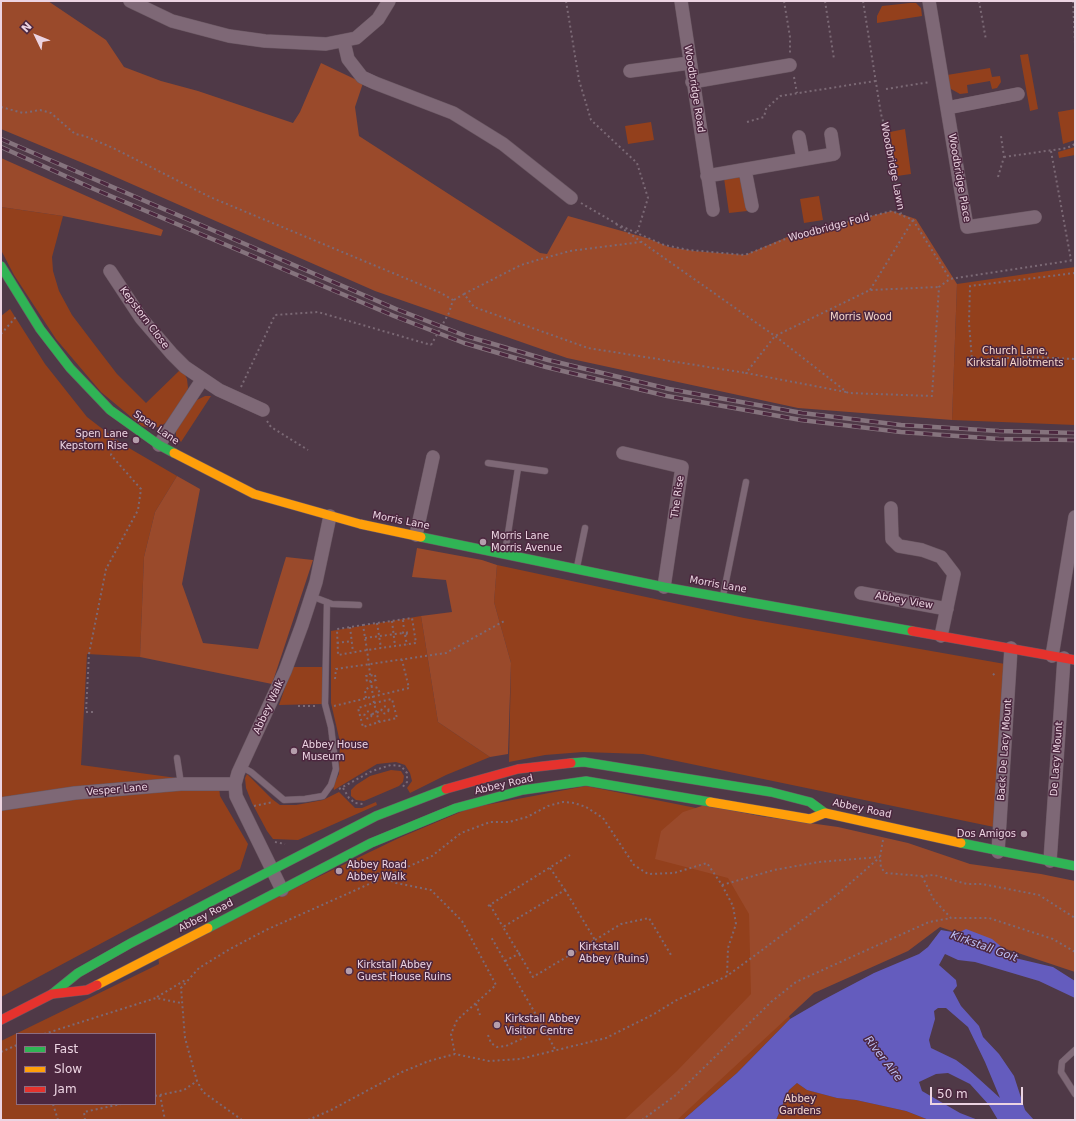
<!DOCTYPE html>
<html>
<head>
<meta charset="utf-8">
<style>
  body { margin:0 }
  #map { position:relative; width:1076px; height:1121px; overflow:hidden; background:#4f3947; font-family:"DejaVu Sans",sans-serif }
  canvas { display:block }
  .frame { position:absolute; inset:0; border:2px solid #ecd4e2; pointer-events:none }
  .legend { position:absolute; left:16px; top:1033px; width:140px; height:72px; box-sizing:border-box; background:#4c273f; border:1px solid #8c6c80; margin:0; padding:5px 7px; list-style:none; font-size:12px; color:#ecd4e2 }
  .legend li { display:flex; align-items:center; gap:8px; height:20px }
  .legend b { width:20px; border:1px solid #8c6c80 }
  .north { position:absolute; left:16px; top:16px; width:40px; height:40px; -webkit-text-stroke:3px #4c273f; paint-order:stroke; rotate:313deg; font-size:11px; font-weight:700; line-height:16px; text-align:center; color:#ecd4e2 }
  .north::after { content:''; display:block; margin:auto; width:14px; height:18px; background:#ecd4e2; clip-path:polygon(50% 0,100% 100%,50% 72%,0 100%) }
  .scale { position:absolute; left:930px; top:1087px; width:93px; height:18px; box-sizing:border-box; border:2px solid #ecd4e2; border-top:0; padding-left:5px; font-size:12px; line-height:14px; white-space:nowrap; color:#ecd4e2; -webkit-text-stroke:3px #4c273f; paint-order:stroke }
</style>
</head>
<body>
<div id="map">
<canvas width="1076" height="1121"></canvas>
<div class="frame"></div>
<ul class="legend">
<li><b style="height:5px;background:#30b455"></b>Fast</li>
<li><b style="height:5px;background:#ff9f0a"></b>Slow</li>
<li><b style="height:5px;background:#e5322d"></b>Jam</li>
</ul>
<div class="north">N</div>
<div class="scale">50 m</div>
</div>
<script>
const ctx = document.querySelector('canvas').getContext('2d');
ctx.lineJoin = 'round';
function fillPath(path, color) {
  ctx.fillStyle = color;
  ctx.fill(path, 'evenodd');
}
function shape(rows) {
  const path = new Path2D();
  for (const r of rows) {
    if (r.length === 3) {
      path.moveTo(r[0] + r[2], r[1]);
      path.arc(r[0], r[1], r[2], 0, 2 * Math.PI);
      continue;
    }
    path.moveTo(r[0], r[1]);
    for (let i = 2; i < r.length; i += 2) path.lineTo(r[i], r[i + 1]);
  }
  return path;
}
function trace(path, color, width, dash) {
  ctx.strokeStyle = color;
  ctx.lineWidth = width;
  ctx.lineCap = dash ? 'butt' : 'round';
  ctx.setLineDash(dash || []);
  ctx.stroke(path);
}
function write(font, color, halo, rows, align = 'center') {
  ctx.font = font + ' "DejaVu Sans",sans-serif';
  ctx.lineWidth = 3;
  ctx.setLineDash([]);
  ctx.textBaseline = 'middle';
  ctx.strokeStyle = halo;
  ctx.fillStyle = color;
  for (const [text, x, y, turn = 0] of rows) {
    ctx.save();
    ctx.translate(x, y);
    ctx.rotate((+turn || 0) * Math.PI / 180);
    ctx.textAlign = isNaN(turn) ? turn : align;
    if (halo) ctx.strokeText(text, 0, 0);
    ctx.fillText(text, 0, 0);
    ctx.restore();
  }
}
const green = shape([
  [910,3,916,3,921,8,922,16,877,23,877,16,882,6],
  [1028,54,1038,109,1030,111,1020,55],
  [990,68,992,77,1000,76,1001,82,997,88,992,89,990,81,967,85,968,93,960,94,951,89,948,84,947,75],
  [1075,109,1075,140,1063,144,1058,112],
  [651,122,654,140,628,144,625,126],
  [905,129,911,174,897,176,890,132],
  [1075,147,1075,155,1059,158,1058,152],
  [742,175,747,211,729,213,724,178],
  [819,196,823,220,804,223,800,199],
  [1,207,63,216,52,257,53,271,59,291,72,315,94,344,117,374,146,403,180,370,184,373,187,379,188,388,186,394,167,422,159,427,150,428,142,426,101,392,56,339,14,275,1,250],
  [1075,267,1075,425,952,420,957,284],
  [10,309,45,364,87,417,122,444,177,476,155,512,144,557,140,657,87,654,81,765,184,779,218,778,220,796,248,844,240,869,1,997,1,316],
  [205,396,211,396,181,442,176,436,176,431,195,401],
  [497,565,744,618,1005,664,994,827,643,754,583,752,545,755,509,762,511,663,494,602],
  [421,616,438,722,490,757,446,775,410,793,407,788,412,781,410,773,405,765,396,762,377,764,334,790,333,786,339,774,340,742,331,703,331,631],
  [292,667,322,667,322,704,279,705],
  [391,770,401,771,404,776,403,782,399,786,364,801,356,800,351,796,351,790,356,785,370,776],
  [247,774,272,799,280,805,296,805,323,800,339,792,355,808,362,808,376,802,377,805,298,840,273,839,267,831,252,803,246,788,245,778],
  [586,786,731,815,765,927,790,1019,737,1073,683,1120,1,1120,1,1041,159,964,158,954,399,838,470,808],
  [17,1034,155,1034,155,1104,17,1104],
  [797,1083,807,1090,837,1098,856,1100,906,1111,929,1120,776,1120,789,1090]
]);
const forest = shape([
  [1,1,48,1,106,40,124,67,161,81,198,91,293,123,300,112,321,63,363,83,355,107,359,136,540,253,547,254,568,216,647,238,669,247,694,251,745,255,792,235,892,211,916,219,957,284,952,420,798,408,567,358,375,291,102,171,1,129],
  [1,158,163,230,161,236,63,216,1,207],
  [177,476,200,489,182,584,203,643,258,649,286,557,313,560,272,684,140,657,144,557,155,512],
  [417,548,482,560,497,565,494,602,511,663,508,754,490,757,438,722,421,616,452,612,446,580,412,577],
  [705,805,760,816,838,827,908,843,970,864,1041,874,1075,881,1075,972,940,927,908,951,814,993,677,1120,624,1120,677,1071,751,994,749,914,728,878,655,859,661,831,683,812]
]);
const water = shape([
  [966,929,992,939,1015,958,1053,967,1075,981,1075,998,1039,981,975,962,958,960,945,954,939,965,956,980,957,986,953,991,961,1006,979,1026,983,1037,999,1054,1014,1076,1025,1110,1034,1120,998,1120,989,1105,970,1084,948,1073,936,1074,919,1082,922,1091,960,1113,978,1120,929,1120,906,1111,856,1100,837,1098,807,1090,797,1083,789,1090,776,1120,683,1120,737,1073,790,1019,821,1001,874,973,919,954,928,947,941,930,958,933],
  [938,1008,946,1008,968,1027,985,1062,1000,1098,968,1069,956,1060,931,1048,929,1040,935,1019,934,1011]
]);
const path = shape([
  [566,1,579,80,591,120,637,163,648,198,637,233],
  [784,1,790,37,790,53],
  [825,1,834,59],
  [863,1,881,114,887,135,901,214],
  [979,1,986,40],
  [1073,1,1075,44],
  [794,77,797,93],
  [886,89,930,82],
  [1,107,23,113,40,110,51,113,75,134,85,136,113,148,210,197,441,293,453,300,449,313],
  [747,122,764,117,766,109,780,96,875,81],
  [1051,151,1071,260],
  [1004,157,1067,148,1075,144],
  [998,177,1004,157,1001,136],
  [581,203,617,224],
  [616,224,775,336,848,393,932,396,939,287,950,279,1075,260],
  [621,226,664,245,689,250,745,255,798,234,892,211,913,220,950,279],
  [1075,273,970,286,969,323,972,360,1029,357,1075,359],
  [870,290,913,220],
  [464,294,521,265,541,259,570,251,641,242],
  [454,300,464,294,474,307,588,348,746,373],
  [1,334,16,317],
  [241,387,275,315,318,312,431,345],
  [846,392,746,373,775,336,870,290,939,287],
  [267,421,271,427,308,450],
  [403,620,404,630],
  [392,621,395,646],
  [377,623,381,648],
  [363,625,412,618,416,643,367,650,338,655,337,629,363,625,367,650,369,665,370,675],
  [350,627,353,652],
  [405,633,2],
  [405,635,407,645],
  [365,638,403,633],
  [337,643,352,641],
  [375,675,376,680,367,682,366,676,375,675],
  [993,675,996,672],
  [335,679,336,669,446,653,506,620],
  [371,681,373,697,374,703,379,722,363,727,358,708,374,703,392,699,397,718,379,722],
  [366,698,365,690,371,686,378,688,380,694],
  [298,706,317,706],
  [334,706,409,688,402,660],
  [385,710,3.5],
  [368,715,3.5],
  [93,712,86,712,89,654,106,569,138,510,141,489,111,455,117,434],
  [372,714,382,711],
  [343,788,349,798,355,803,363,804],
  [339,789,372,771,391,765,401,766,407,773,407,782,401,789],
  [254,806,273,802],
  [883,840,880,857,881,868,886,873,922,876,934,875,967,884,982,884,1039,895,1075,918],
  [275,842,285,844],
  [367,863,383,877,396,883,431,890,462,921,496,985,457,1020,451,1034,455,1054],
  [550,868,565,890],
  [922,876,934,900,951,918,989,918,1053,939,1075,952],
  [722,885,733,906,736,924,728,948,727,976],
  [565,890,595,940,533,977,503,927,565,890],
  [490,905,503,927],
  [488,906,570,855],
  [595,940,621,924,649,918,671,955],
  [505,961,520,953],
  [157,997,187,979],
  [476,1004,480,1015],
  [542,1025,556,1051],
  [44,1034,156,998,181,1003],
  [488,1035,491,1043,497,1047,506,1046,528,1036,542,1025,491,937],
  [1,1052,17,1045],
  [160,1095,165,1120],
  [155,1096,184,1090,197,1081],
  [53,1104,58,1120],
  [85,1120,84,1112,121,1104],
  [242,1120,203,1092,197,1081,185,1038,181,988,199,968,230,949,266,930,432,856,461,833,490,822,509,822,527,817,548,806,563,802,574,803,586,807,603,818,634,865,648,874,674,873,707,863,722,885,774,870,819,862,880,857],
  [308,1120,331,1110,402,1072,429,1061,455,1054,489,1061,520,1059,606,1038,654,1014,675,1001,727,976,839,893,879,858],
  [642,1120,676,1095,771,1002,796,982,929,922,951,918]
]);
const lane = shape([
  [488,463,545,471],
  [505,553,518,468],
  [577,567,585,528],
  [311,596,332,604,359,605],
  [723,596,746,482],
  [177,758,181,784],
  [240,766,251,772,284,800,305,799,323,796,331,785,336,769,331,727,325,704,327,602],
  [1075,1050,1062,1062,1061,1072,1075,1094]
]);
const street = shape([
  [130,1,172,21,229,36,265,41,326,44,356,38,378,19,389,1],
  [681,1,713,210],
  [929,1,967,227,1035,217],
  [344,42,348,59,362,77,375,83,453,113,503,144,571,198],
  [630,71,689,63],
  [692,82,790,65],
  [947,108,1018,94],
  [799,137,803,159],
  [745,170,752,206],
  [707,176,834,154,831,134],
  [110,271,141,318,172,354,185,367,219,390,263,410],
  [159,445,202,380],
  [623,453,682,467,664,587],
  [891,508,892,539,899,546,922,550,941,557,954,574,941,636],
  [416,535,433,457],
  [861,593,947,609],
  [1052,656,1075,517],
  [1,804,75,793,181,784,235,784],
  [998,852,1011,648],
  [1050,861,1064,658],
  [282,890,236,796,235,784,238,773,285,671,302,625,316,582,330,516]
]);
const fast = shape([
  [1,266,40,329,70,368,110,410,159,445,174,453],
  [421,537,664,587,912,631],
  [571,763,584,762,771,792,810,802,825,813],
  [961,843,1075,866],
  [208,928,371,843,456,808,523,790,586,781,710,802],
  [52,994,78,973,131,943,376,816,446,789]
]);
const slow = shape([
  [174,453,254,494,360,524,421,537],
  [710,802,810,819,825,813,961,843],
  [97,985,208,928]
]);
const jam = shape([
  [912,631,1075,660],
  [446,789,518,769,571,763],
  [1,1020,52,994,87,990,97,985]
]);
const rail = shape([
  [1,139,396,309,466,336,548,360,669,389,802,413,901,425,999,431,1075,433],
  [1,147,94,189,394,316,464,343,546,367,667,396,801,420,901,432,999,439,1075,440]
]);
const pathBridge = shape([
  [431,345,449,313]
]);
const markers = [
  [136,440,4,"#b59eac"],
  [483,542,4,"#b59eac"],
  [294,751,4,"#b59eac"],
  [1024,834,4,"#b59eac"],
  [339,871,4,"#b59eac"],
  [571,953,4,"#b59eac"],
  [349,971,4,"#b59eac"],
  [497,1025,4,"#b59eac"]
];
const streetNames = [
  ["Woodbridge Road",694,89,81],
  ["Woodbridge Lawn",892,166,79],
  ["Woodbridge Place",959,178,80],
  ["Woodbridge Fold",829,228,-15],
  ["Kepstorn Close",144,318,53],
  ["Spen Lane",156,428,34],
  ["The Rise",678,497,-82],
  ["Morris Lane",401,521,11],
  ["Morris Lane",718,585,10],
  ["Abbey View",904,601,10],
  ["Abbey Walk",269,707,-65],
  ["Back De Lacy Mount",1005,750,-86],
  ["De Lacy Mount",1057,759,-86],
  ["Abbey Road",504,785,-13],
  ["Vesper Lane",117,790,-5],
  ["Abbey Road",862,809,12],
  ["Abbey Road",206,916,-27]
];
const parkNames = [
  ["Morris Wood",861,317],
  ["Church Lane,",1015,351],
  ["Kirkstall Allotments",1015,363],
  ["Abbey",800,1099],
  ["Gardens",800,1111]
];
const poiNames = [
  ["Spen Lane",128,434,"right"],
  ["Kepstorn Rise",128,446,"right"],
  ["Morris Lane",491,536],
  ["Morris Avenue",491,548],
  ["Abbey House",302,745],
  ["Museum",302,757],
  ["Dos Amigos",1016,834,"right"],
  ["Abbey Road",347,865],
  ["Abbey Walk",347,877],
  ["Kirkstall",579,947],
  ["Abbey (Ruins)",579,959],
  ["Kirkstall Abbey",357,965],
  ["Guest House Ruins",357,977],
  ["Kirkstall Abbey",505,1019],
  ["Visitor Centre",505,1031]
];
const waterNames = [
  ["Kirkstall Goit",984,947,20],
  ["River Aire",883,1059,52]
];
fillPath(green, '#93401c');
fillPath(forest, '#9a4a2b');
fillPath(water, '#645cbe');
trace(lane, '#6a5762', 7);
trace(street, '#6a5762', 14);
trace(fast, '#6a5762', 10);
trace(slow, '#6a5762', 10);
trace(jam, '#6a5762', 10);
trace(path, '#7b6975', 2, [2, 3]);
trace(lane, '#7e6876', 6);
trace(street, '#7e6876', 13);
trace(fast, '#30b455', 9);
trace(slow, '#ff9f0a', 9);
trace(jam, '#e5322d', 9);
trace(rail, '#85737d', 4.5);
trace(rail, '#4c273f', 3, [9]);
trace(pathBridge, '#7b6975', 2, [2, 3]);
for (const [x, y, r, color] of markers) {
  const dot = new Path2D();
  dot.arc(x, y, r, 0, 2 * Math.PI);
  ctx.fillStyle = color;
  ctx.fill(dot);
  trace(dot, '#4c273f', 1.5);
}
write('10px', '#ecd4e2', '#4c273f', streetNames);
write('10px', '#f6d7cb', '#4c273f', parkNames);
write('10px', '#ecd4e2', '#4c273f', poiNames, 'left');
write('italic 11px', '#bdc0f6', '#4c273f', waterNames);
</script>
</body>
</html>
